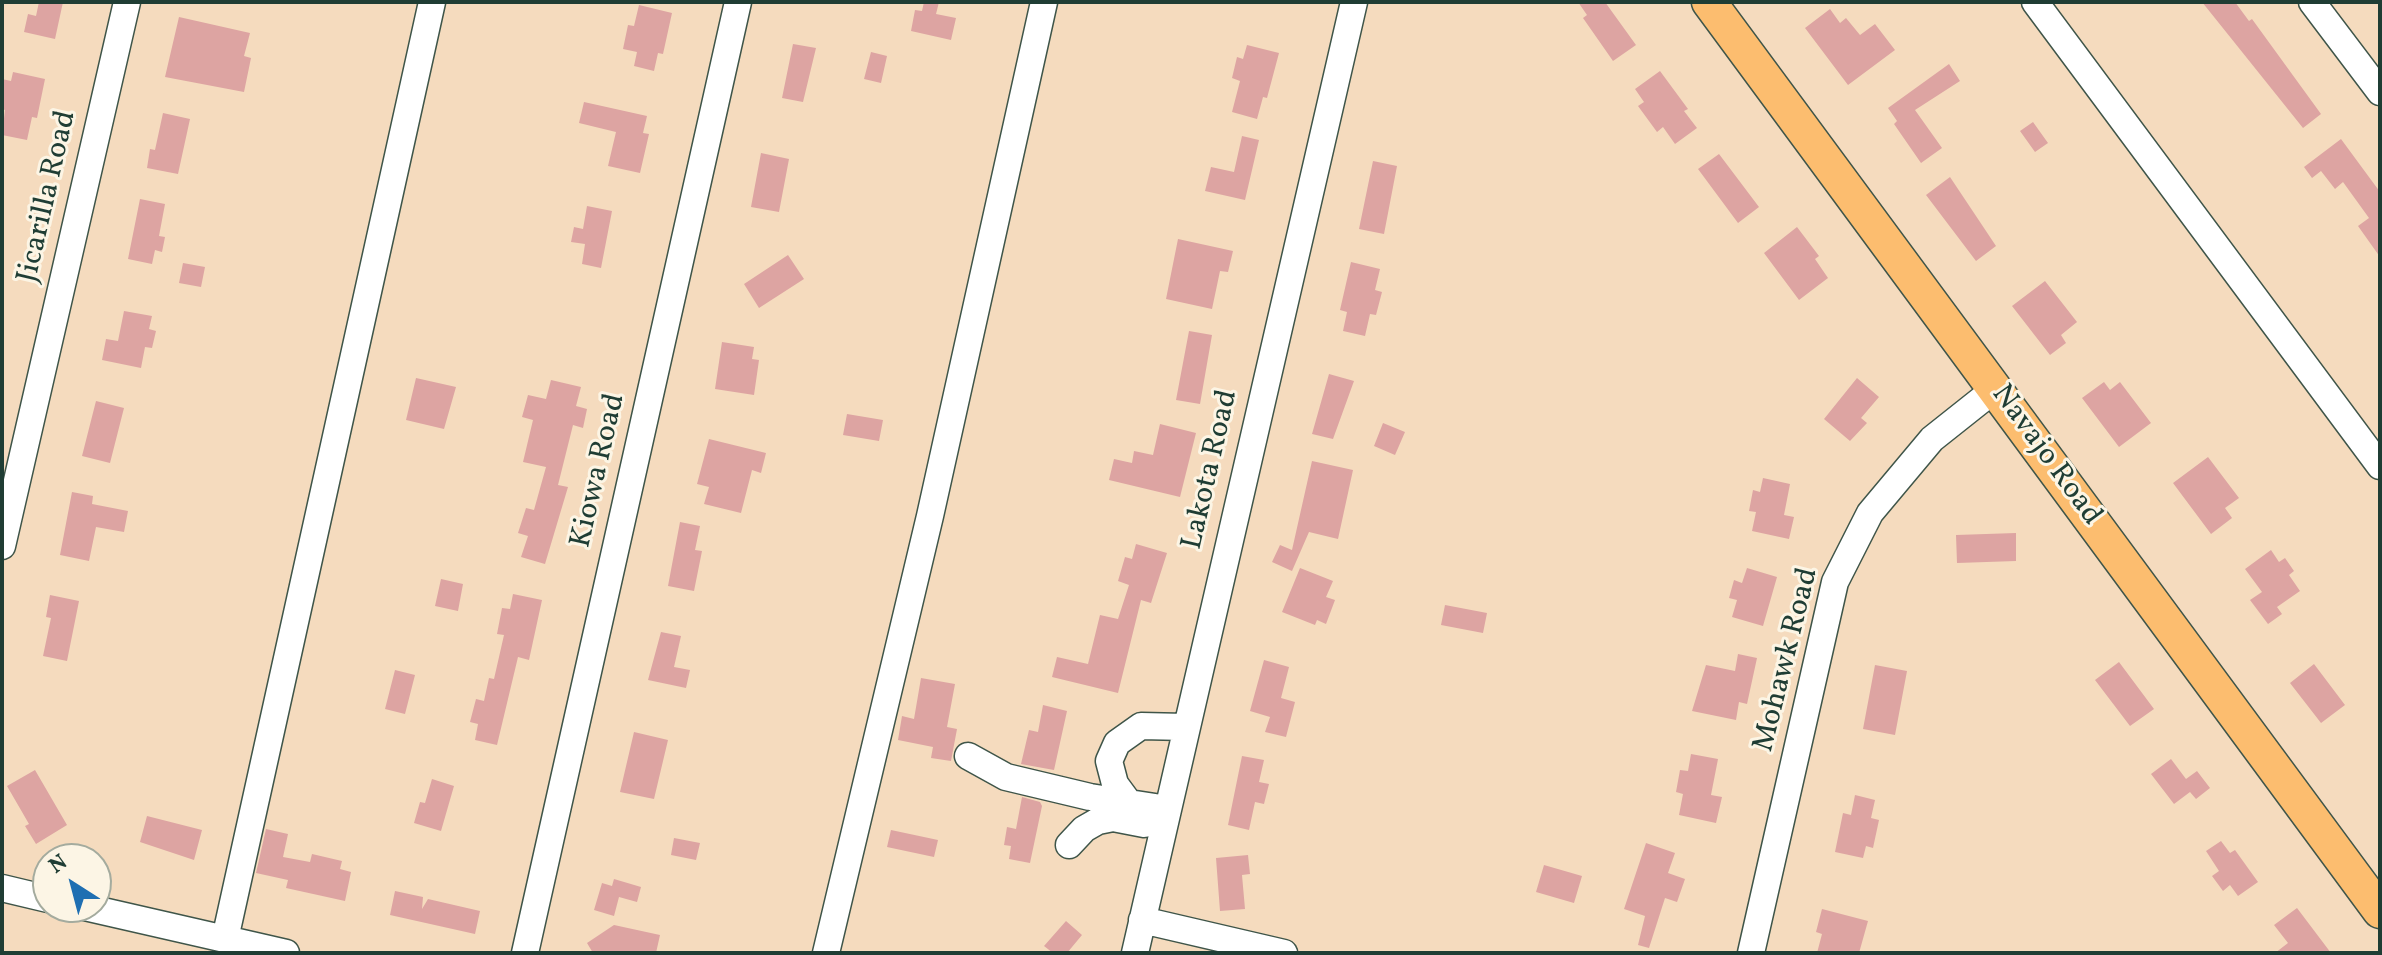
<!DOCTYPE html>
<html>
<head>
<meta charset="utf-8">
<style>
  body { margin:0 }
  #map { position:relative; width:2382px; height:955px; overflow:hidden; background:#f5dbbe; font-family:Vollkorn,serif }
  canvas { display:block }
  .frame { position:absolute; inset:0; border:4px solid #1f3d34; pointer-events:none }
  .north { position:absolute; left:32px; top:843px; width:80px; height:80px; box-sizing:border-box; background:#fcf5e5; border:2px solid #a4ab9e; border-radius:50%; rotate:324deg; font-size:22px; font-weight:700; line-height:32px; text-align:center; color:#1f3d34 }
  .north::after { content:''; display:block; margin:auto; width:28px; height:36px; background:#1f6fb2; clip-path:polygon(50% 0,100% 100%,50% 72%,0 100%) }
</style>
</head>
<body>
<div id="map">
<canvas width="2382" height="955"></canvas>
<div class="frame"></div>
<div class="north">N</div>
</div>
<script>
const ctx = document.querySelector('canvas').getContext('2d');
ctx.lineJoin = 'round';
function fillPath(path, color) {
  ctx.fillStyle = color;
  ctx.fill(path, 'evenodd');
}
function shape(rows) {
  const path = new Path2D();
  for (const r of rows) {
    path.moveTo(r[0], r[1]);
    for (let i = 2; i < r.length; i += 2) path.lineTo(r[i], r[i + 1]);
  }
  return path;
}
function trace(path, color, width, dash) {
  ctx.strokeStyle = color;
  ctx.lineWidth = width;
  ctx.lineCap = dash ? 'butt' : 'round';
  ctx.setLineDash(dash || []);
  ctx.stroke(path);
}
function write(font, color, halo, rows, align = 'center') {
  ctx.font = font + ' Vollkorn,serif';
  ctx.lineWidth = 6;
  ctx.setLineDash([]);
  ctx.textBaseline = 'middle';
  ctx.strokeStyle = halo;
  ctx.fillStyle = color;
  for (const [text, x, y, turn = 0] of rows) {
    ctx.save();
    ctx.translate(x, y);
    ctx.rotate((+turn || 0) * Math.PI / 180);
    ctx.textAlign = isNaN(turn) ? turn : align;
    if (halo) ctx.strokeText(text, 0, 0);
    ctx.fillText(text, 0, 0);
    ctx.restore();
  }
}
const building = shape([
  [39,2,63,2,55,39,24,32,28,14,36,16],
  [924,2,939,2,936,14,956,18,951,40,911,31,915,10,922,11],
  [1578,2,1605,2,1636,45,1613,61,1583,18,1587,15],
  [2202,2,2235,2,2249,21,2252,19,2321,114,2303,128],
  [639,5,672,13,663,54,658,53,654,71,634,66,637,52,623,49,628,25,634,26],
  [1830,9,1840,23,1846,18,1860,35,1875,24,1895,50,1848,85,1805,28],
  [179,17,250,33,244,56,251,58,244,92,165,77],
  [793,44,816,48,803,102,782,98],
  [1247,45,1279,53,1267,98,1263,97,1257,119,1232,112,1240,81,1232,78,1237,57,1243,59],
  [871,52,887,56,881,83,864,79],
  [1949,64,1960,81,1915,110,1942,148,1921,163,1894,124,1897,121,1888,108],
  [1660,71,1688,109,1684,111,1697,128,1675,144,1663,127,1657,132,1638,106,1644,102,1635,89],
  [13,72,45,79,37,118,32,117,27,140,2,135,5,110,2,109,2,79,11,81],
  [584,102,647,116,643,133,649,134,640,173,608,166,616,132,579,123],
  [163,113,190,119,178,174,147,168,150,149,155,150],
  [2033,122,2048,143,2035,152,2020,131],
  [1242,136,1259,140,1245,200,1205,191,1211,167,1234,172],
  [2341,139,2380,192,2380,257,2358,226,2369,218,2343,182,2335,189,2321,171,2312,178,2304,167],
  [761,153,789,159,779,212,751,207],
  [1719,154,1759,207,1738,223,1698,169],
  [1373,161,1397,166,1384,234,1359,229],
  [1950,177,1996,246,1976,261,1926,195],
  [140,199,165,204,159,236,165,237,162,252,155,250,152,264,128,259],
  [587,206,612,211,601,268,582,264,585,244,571,242,574,227,583,229],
  [1797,227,1819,256,1815,259,1828,278,1799,300,1764,253],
  [1178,239,1233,251,1228,272,1220,271,1212,309,1166,299],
  [788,255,804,279,759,308,744,284],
  [1351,262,1380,269,1375,290,1382,292,1376,315,1370,314,1365,336,1343,331,1347,312,1340,310],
  [183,263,205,267,201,287,179,283],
  [2045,281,2077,322,2061,335,2066,343,2050,355,2012,306],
  [124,311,152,316,149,329,156,331,152,348,145,347,141,368,102,360,106,339,118,341],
  [1189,331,1212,335,1200,404,1176,400],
  [722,342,754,347,752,359,759,360,754,395,715,389],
  [1329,374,1354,381,1333,439,1312,434],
  [416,378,456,387,444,429,406,420],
  [1857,378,1879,397,1861,418,1867,423,1850,441,1824,419],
  [551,380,581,387,576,406,587,409,583,428,573,425,558,485,568,487,545,564,521,557,528,536,518,533,526,508,534,510,546,467,523,462,533,420,522,417,528,395,546,399],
  [2104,382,2110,390,2120,382,2151,423,2119,447,2082,398],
  [96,401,124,408,110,463,82,456],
  [847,414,883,420,879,441,843,435],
  [1383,423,1405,432,1395,455,1374,446],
  [1160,424,1196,433,1180,497,1109,480,1114,459,1132,463,1134,451,1153,455],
  [709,439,766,453,761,473,752,470,741,513,704,504,709,487,697,484],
  [2208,457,2239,498,2225,508,2232,518,2211,534,2173,483],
  [1312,461,1353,470,1338,539,1309,532,1292,571,1272,562,1280,545,1292,550],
  [1763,478,1790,484,1784,515,1794,517,1789,539,1752,531,1756,512,1749,511,1753,490,1760,492],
  [72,492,93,496,92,504,128,511,124,532,96,527,89,561,60,555],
  [680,522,700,526,695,550,702,551,694,591,668,586],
  [2016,533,2016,561,1957,563,1956,535],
  [1136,544,1167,553,1151,603,1141,600,1118,693,1052,677,1057,657,1088,664,1100,615,1118,619,1129,585,1118,581,1125,557,1132,559],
  [2271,550,2279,562,2285,558,2294,571,2289,575,2300,591,2277,607,2282,614,2268,624,2250,600,2262,592,2245,569],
  [1300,568,1333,581,1326,597,1335,600,1326,624,1317,620,1315,625,1282,612],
  [1747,568,1777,577,1763,626,1732,617,1737,600,1729,598,1734,580,1742,583],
  [441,579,463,584,458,611,435,606],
  [513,594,542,600,529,660,518,657,497,745,475,740,478,724,470,722,476,699,484,701,489,678,494,679,504,635,497,634,502,608,510,609],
  [50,595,79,601,67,661,43,656,51,618,46,617],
  [1445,605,1487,613,1483,633,1441,625],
  [661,632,681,636,674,667,690,670,686,688,648,680],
  [1738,654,1757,658,1747,704,1739,702,1736,720,1692,711,1706,665,1735,671],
  [1264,660,1289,667,1281,698,1295,702,1286,737,1265,732,1270,717,1250,711],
  [2119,662,2154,709,2130,726,2095,680],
  [2314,664,2345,705,2321,723,2290,683],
  [1875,665,1907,671,1895,735,1863,729],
  [395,670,415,675,405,714,385,709],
  [921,678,955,684,947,727,957,729,951,761,931,758,933,747,898,740,902,716,914,719],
  [1043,705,1067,711,1054,770,1021,764,1029,730,1038,732],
  [634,732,668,740,654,799,620,792],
  [1691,754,1718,759,1711,795,1722,797,1716,823,1679,815,1683,794,1676,792,1680,770,1688,771],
  [1242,756,1264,760,1259,782,1269,784,1264,804,1255,802,1249,830,1228,825],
  [2171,759,2186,779,2197,771,2210,788,2196,799,2190,792,2174,804,2151,774],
  [35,770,67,825,36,844,25,826,29,824,7,786],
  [432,779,454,786,441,831,414,823,420,802,425,803],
  [1855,795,1875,800,1871,818,1879,820,1873,848,1866,846,1863,858,1835,852,1843,813,1851,815],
  [1022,797,1040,802,1042,806,1030,863,1009,859,1011,846,1004,845,1007,827,1016,829],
  [147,816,202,830,194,860,140,842],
  [266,829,288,834,283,857,310,862,312,854,342,861,340,869,351,872,345,901,286,888,288,880,256,873],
  [891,830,938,840,934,857,887,847],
  [674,838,700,843,696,860,671,855],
  [2221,841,2230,853,2235,850,2258,882,2238,896,2230,885,2223,891,2212,876,2219,871,2206,851],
  [1646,843,1675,853,1668,873,1685,879,1677,902,1665,898,1649,948,1638,945,1645,916,1624,909],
  [1248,855,1250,874,1242,875,1245,909,1220,911,1216,858],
  [1544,865,1582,876,1574,903,1536,892],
  [614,879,641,887,637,902,619,897,614,916,594,910,602,883,612,886],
  [395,891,423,897,422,909,428,899,480,911,475,934,390,915],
  [2297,908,2331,953,2275,953,2288,943,2274,925],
  [1822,909,1868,921,1859,953,1817,953,1822,934,1816,932],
  [1066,921,1082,935,1067,953,1053,953,1044,946],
  [614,925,660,935,656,953,593,953,587,943]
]);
const minor = shape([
  [2035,2,2380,466],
  [2312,2,2380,92],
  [2,546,127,2],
  [968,756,1006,777,1090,797,1168,809],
  [1129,803,1115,784,1109,761,1117,743,1141,726,1186,727],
  [1069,845,1084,829,1098,821,1113,818,1144,824],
  [2,888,48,899],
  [85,907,286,953],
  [1142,920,1284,953],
  [225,939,432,2],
  [525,953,738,2],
  [826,953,930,516,1044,2],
  [1135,953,1354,2],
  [1751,953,1835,582,1870,513,1932,439,1995,389]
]);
const major = shape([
  [1709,2,2380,911]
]);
const streetNames = [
  ["Jicarilla Road",49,197,-77],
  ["Navajo Road",2045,456,54],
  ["Lakota Road",1212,470,-77],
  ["Kiowa Road",600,471,-77],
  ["Mohawk Road",1788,660,-76]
];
fillPath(building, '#dda4a2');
trace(minor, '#3f5549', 29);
trace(major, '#3f5549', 37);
trace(minor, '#fff', 26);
trace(major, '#fcbd6f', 34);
write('30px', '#1f3d34', '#fcf5e5', streetNames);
</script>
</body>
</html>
